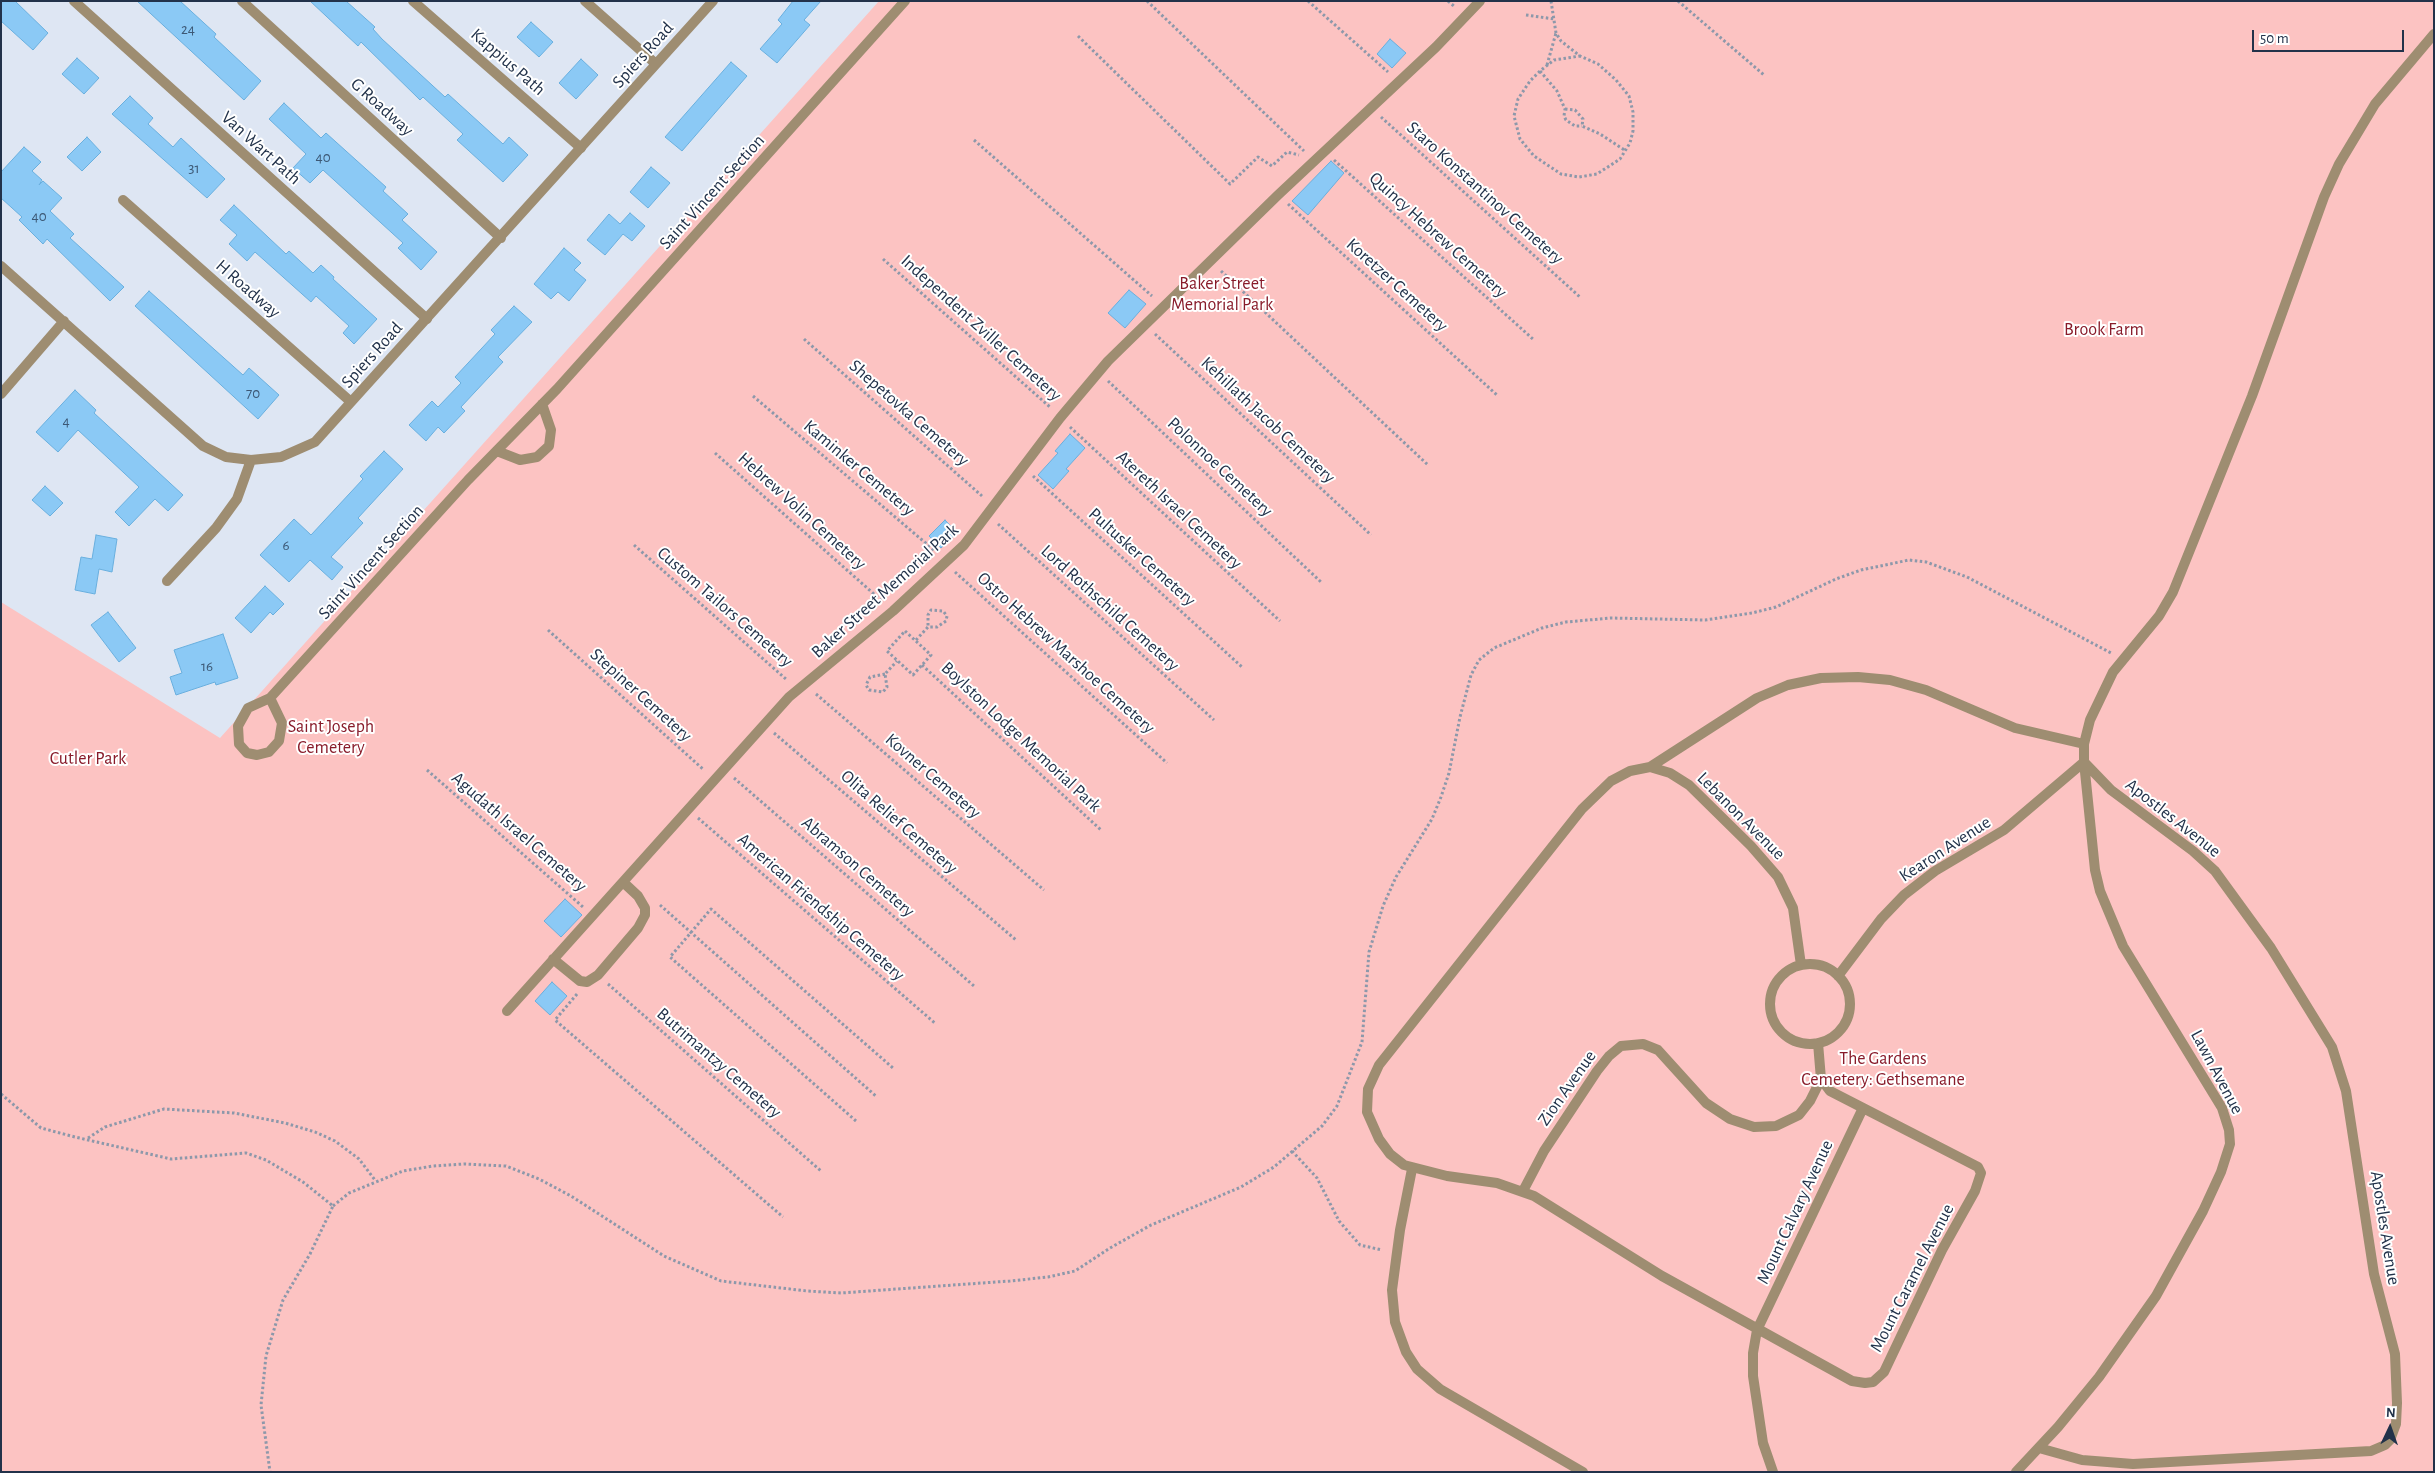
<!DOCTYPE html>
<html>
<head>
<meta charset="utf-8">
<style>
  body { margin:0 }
  #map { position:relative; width:2435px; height:1473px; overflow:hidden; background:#dee6f3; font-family:"Alegreya Sans",sans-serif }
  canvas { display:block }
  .frame { position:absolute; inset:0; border:2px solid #22324a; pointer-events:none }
  .north { position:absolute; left:2365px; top:1403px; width:50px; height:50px; -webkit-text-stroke:4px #fff; paint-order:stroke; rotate:3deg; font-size:14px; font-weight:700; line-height:20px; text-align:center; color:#22324a }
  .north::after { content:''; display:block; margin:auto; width:18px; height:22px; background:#22324a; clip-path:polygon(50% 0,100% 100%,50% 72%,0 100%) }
  .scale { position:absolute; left:2252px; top:30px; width:152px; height:22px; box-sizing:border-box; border:2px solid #22324a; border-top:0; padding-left:6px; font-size:15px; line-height:18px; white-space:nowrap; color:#22324a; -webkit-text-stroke:4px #fff; paint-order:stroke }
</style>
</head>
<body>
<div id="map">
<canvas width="2435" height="1473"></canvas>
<div class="frame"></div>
<div class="north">N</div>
<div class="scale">50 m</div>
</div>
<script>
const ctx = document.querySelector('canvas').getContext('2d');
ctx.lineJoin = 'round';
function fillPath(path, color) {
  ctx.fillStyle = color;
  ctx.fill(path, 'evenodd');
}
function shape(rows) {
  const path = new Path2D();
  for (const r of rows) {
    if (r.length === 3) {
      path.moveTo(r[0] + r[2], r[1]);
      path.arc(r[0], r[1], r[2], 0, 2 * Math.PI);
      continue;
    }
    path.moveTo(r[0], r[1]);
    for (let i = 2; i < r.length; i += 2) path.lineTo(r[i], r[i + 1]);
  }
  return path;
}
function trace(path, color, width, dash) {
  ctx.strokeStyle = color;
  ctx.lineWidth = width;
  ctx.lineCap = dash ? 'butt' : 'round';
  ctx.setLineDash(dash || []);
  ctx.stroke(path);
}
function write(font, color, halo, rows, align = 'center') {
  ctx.font = font + ' "Alegreya Sans",sans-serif';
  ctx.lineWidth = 4;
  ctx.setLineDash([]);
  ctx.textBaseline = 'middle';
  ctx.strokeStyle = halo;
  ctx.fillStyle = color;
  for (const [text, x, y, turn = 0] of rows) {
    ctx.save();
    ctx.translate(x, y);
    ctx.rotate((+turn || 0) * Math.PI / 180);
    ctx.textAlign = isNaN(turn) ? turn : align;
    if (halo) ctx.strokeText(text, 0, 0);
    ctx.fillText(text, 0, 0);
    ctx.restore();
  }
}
const green = shape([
  [879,1,2434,1,2434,1472,1,1472,1,602,220,738]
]);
const building = shape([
  [1,1,15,1,48,33,33,50,1,21,1,1],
  [137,1,180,1,216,34,214,37,261,81,244,100,137,1],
  [310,1,346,1,375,27,373,29,382,39,445,97,448,94,503,144,509,137,528,155,503,182,457,140,463,134,423,97,420,100,361,42,358,46,310,1],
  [793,1,821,1,804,20,810,25,777,63,760,49,782,24,778,20,793,1],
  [531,22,553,42,539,57,517,37,531,22],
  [1390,39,1406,53,1392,68,1377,54,1390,39],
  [77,58,99,78,84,94,62,74,77,58],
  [581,59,598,75,576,99,559,83,581,59],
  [731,62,747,76,682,151,665,137,731,62],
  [130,96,153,118,148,124,173,147,181,138,225,179,207,198,112,114,130,96],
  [284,103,321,138,326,133,386,187,383,191,408,214,402,220,437,252,421,270,398,248,403,243,323,170,310,183,293,168,306,154,269,119,284,103],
  [87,137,101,152,82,171,67,157,87,137],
  [24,147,41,162,32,171,42,180,39,185,43,181,62,198,50,211,74,234,70,238,124,287,110,301,47,239,43,244,19,220,22,217,1,198,1,172,24,147],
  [1331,161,1344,173,1308,215,1292,201,1331,161],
  [651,167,670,183,648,208,630,192,651,167],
  [234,205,286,254,289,251,313,273,321,265,334,277,333,279,377,319,354,344,343,333,349,326,316,296,311,302,255,252,247,261,229,244,237,235,220,220,234,205],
  [630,213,645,226,632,241,623,234,605,255,587,240,609,214,620,224,630,213],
  [564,248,581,263,574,270,586,280,569,301,558,292,551,299,534,284,564,248],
  [1129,290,1146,304,1125,328,1108,313,1129,290],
  [149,291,243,375,249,368,279,395,258,419,135,306,149,291],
  [514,306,532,322,498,357,503,362,461,407,465,411,444,433,438,427,426,441,409,425,432,401,438,407,461,383,455,377,495,334,491,330,514,306],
  [75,390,96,410,94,413,183,495,168,511,155,499,129,526,115,512,139,487,78,430,58,452,36,432,75,390],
  [1070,434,1085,448,1066,469,1069,471,1053,489,1038,475,1058,453,1055,451,1070,434],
  [384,451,403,469,358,518,363,523,331,557,343,567,332,580,310,560,289,582,260,555,294,519,311,535,363,479,360,476,384,451],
  [45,486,63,503,50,516,32,500,45,486],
  [945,520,957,533,941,548,929,536,945,520],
  [96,535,117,539,112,572,99,569,95,594,75,590,81,557,92,559,96,535],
  [265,586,284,604,273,615,270,612,251,633,235,618,265,586],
  [108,612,136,648,119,662,91,625,108,612],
  [223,634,238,678,216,685,215,682,176,695,170,677,182,673,174,650,223,634],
  [565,899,582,915,561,937,544,921,565,899],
  [552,982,567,996,550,1015,535,1001,552,982]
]);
const path = shape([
  [1147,1,1304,151],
  [1308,1,1388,72],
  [1448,1,1455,7],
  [1551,1,1556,33,1561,41,1580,56,1598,64,1616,80,1629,96,1633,112,1633,131,1630,143,1620,159,1597,174,1579,177,1561,174,1534,156,1520,139,1514,116,1518,99,1530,81,1540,71,1554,60,1580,56],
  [1678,1,1764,75],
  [1526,15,1554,19],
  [1078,36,1230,184,1258,157,1272,166,1287,152,1299,155],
  [1547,65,1556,33],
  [1540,71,1557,91,1565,109,1564,116,1566,120,1575,126,1582,126],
  [1565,109,1575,110,1583,119,1582,126,1600,134,1626,151],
  [1381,117,1581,298],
  [974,140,1152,296],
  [1334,160,1534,340],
  [1288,204,1498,396],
  [883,259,1051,408],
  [1221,271,1428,465],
  [1155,334,1371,535],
  [804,339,982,496],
  [1108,381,1321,582],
  [753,396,935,551],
  [1070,427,1280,621],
  [715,453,883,602],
  [1033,476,1242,667],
  [998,524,1214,720],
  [634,545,787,680],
  [955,572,1167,763],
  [548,630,704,770],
  [905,631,931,655,913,675,887,651,905,631],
  [916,640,928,627,937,627,946,621,947,616,943,611,931,610,928,615,928,627],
  [922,665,1101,830],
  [885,674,870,677,866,685,869,690,883,692,887,687,885,674,897,661],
  [816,694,1044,890],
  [774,733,1016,940],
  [427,770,583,907],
  [734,778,974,986],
  [698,818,936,1024],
  [660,905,877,1097],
  [608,984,821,1171],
  [577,994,555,1020,783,1217],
  [1,1094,41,1128,75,1137,171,1159,246,1153,266,1160,303,1182,333,1206,310,1254,283,1300,266,1356,261,1405,270,1472],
  [856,1121,670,957,711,909,893,1068],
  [88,1138,105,1127,164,1109,234,1113,285,1123,315,1132,335,1141,359,1159,375,1180],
  [1292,1151,1317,1178,1339,1221,1360,1245,1382,1250],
  [333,1206,349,1193,403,1171,433,1166,464,1164,506,1166,539,1179,571,1196,664,1256,721,1281,807,1291,841,1293,1010,1281,1048,1277,1075,1271,1110,1248,1151,1225,1241,1187,1274,1167,1322,1126,1337,1106,1362,1042,1369,952,1383,906,1396,877,1432,819,1441,797,1449,773,1460,717,1471,675,1479,660,1494,648,1542,628,1566,622,1611,618,1705,620,1752,613,1776,607,1836,579,1861,570,1909,560,1926,562,1967,577,2111,653]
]);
const service = shape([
  [497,451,520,460,537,457,549,446,551,430,542,404],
  [270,698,468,480,557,389,905,1],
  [270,698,282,723,279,741,269,752,257,755,247,753,239,744,238,726,248,708,270,698],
  [1650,767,1670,773,1689,785,1751,846,1778,877,1793,908,1801,965],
  [553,959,580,981,587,982,598,975,638,928,645,915,645,908,638,896,623,882],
  [1810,1004,40],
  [1838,976,1881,919,1904,895,1935,871,2004,830,2084,762],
  [507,1011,789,697,893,611,964,545,1060,418,1108,361,1278,195,1436,47,1480,1],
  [1818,1043,1821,1079,1830,1091,1978,1167,1981,1173,1975,1191,1942,1250,1884,1372,1873,1382,1865,1383,1852,1381,1662,1276,1534,1196,1497,1183,1447,1176,1404,1165,1390,1154,1379,1139,1367,1112,1368,1089,1379,1065,1582,809,1611,781,1630,771,1650,767,1757,698,1788,685,1821,678,1858,677,1890,680,1926,690,2015,728,2084,744],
  [1412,1169,1400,1230,1392,1290,1395,1322,1406,1352,1417,1369,1440,1389,1583,1472],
  [1523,1191,1544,1151,1597,1071,1609,1056,1621,1046,1643,1044,1658,1050,1706,1103,1730,1119,1754,1127,1776,1126,1799,1115,1810,1101,1821,1079],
  [2039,1448,2082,1460,2133,1464,2371,1451,2385,1445,2390,1440,2396,1424,2397,1403,2395,1354,2374,1274,2346,1091,2332,1047,2271,948,2215,871,2193,851,2111,790,2084,762],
  [1773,1472,1763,1443,1753,1376,1753,1353,1757,1330,1863,1108],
  [2016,1472,2058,1427,2099,1377,2156,1296,2203,1211,2221,1172,2230,1144,2229,1130,2222,1108,2123,946,2100,891,2095,870,2084,762,2084,744,2090,720,2113,672,2159,616,2173,592,2252,396,2324,197,2339,164,2375,104,2434,34]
]);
const pedestrian = shape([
  [74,1,427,319],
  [413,1,581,148]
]);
const minor = shape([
  [242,1,501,238],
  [585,1,656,64],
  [123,200,351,402],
  [1,266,203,446,226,457,251,460,281,457,315,442,713,1],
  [1,394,64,321],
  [167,581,216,528,237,499,251,460]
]);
const numberNames = [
  ["24",188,29],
  ["40",323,157],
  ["31",194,168],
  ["40",39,216],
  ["70",253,393],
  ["4",66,421],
  ["6",286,545],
  ["16",207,666]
];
const streetNames = [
  ["Spiers Road",643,55,-48],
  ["Kappius Path",508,62,41],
  ["G Roadway",382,107,42],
  ["Van Wart Path",261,148,42],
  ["Saint Vincent Section",712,192,-48],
  ["Staro Konstantinov Cemetery",1485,193,42],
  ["Quincy Hebrew Cemetery",1438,235,42],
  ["Koretzer Cemetery",1397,285,42],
  ["H Roadway",248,289,41],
  ["Independent Zviller Cemetery",981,328,42],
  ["Spiers Road",372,355,-48],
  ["Shepetovka Cemetery",909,413,41],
  ["Kehillath Jacob Cemetery",1268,420,43],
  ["Polonnoe Cemetery",1220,467,43],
  ["Kaminker Cemetery",859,468,40],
  ["Atereth Israel Cemetery",1179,510,43],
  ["Hebrew Volin Cemetery",802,511,42],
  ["Pultusker Cemetery",1142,557,42],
  ["Saint Vincent Section",371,562,-48],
  ["Baker Street Memorial Park",885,591,-42],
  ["Custom Tailors Cemetery",725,607,41],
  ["Lord Rothschild Cemetery",1110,608,42],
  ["Ostro Hebrew Marshoe Cemetery",1066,653,42],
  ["Stepiner Cemetery",641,695,42],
  ["Boylston Lodge Memorial Park",1021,737,43],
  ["Kovner Cemetery",933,776,41],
  ["Lebanon Avenue",1741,816,45],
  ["Apostles Avenue",2173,818,38],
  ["Olita Relief Cemetery",899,822,41],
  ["Agudath Israel Cemetery",519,832,41],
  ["Kearon Avenue",1945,849,-33],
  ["Abramson Cemetery",858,867,41],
  ["American Friendship Cemetery",821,907,41],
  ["Butrimantzy Cemetery",719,1063,41],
  ["Lawn Avenue",2217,1072,62],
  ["Zion Avenue",1567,1088,-55],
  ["Mount Calvary Avenue",1795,1212,-65],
  ["Apostles Avenue",2385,1228,81],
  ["Mount Caramel Avenue",1912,1278,-63]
];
const parkNames = [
  ["Baker Street",1222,284],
  ["Memorial Park",1222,305],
  ["Brook Farm",2104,330],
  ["Saint Joseph",331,727],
  ["Cemetery",331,748],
  ["Cutler Park",88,759],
  ["The Gardens",1883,1059],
  ["Cemetery: Gethsemane",1883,1080]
];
fillPath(green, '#fcc3c2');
fillPath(building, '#8bc9f5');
trace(building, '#69afde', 1);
trace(path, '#8d98aa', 3, [2.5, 2.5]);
trace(service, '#9e8d71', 10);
trace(pedestrian, '#9e8d71', 10);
trace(minor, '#9e8d71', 10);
write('15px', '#3c5875', null, numberNames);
write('18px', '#22324a', '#fff', streetNames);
write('18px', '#881b2a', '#fff', parkNames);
</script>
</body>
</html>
